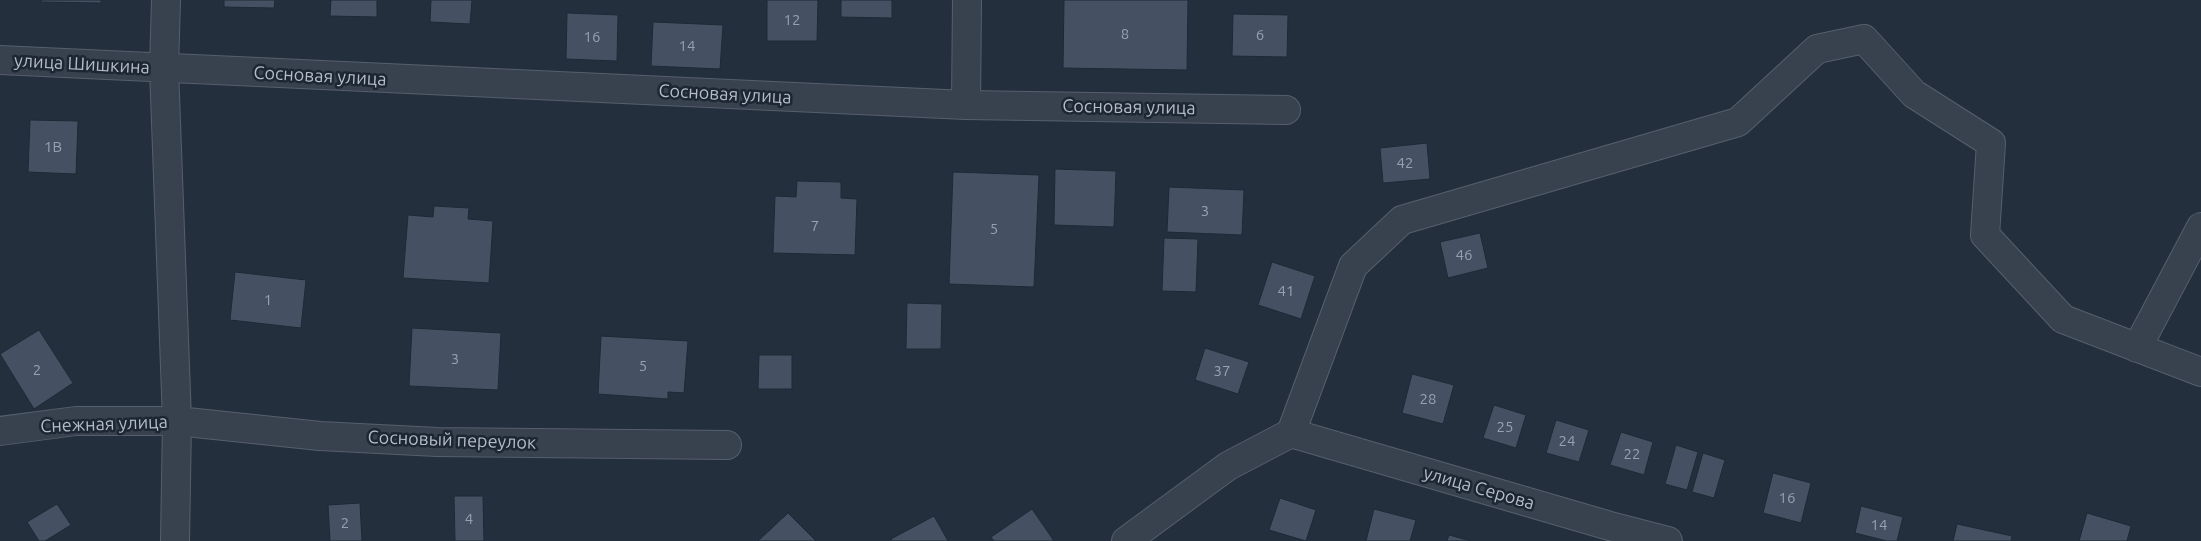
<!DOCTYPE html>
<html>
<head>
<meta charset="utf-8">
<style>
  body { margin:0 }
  canvas { display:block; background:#242f3e }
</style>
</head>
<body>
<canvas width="2201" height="541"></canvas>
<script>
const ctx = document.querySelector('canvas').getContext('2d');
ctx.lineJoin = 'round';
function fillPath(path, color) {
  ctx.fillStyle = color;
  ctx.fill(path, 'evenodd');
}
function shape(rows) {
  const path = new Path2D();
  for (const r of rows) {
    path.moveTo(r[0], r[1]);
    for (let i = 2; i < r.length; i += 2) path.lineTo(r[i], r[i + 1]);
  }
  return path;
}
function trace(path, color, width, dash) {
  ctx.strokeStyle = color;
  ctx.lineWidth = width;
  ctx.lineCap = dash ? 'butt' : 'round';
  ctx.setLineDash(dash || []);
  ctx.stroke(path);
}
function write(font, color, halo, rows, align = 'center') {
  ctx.font = font + ' Ubuntu,sans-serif';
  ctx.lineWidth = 5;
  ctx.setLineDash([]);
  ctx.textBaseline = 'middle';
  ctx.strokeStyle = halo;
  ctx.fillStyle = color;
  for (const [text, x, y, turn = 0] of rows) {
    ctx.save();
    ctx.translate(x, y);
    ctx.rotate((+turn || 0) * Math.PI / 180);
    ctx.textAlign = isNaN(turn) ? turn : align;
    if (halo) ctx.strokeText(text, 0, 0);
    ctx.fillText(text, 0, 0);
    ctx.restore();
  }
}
const building = shape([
  [41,0,101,0,101,3,41,2,41,0],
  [224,0,275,0,274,8,224,7,224,0],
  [331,0,377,0,377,17,330,16,331,0],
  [431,0,472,0,470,24,430,22,431,0],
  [767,0,818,0,817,41,767,41,767,0],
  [841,0,892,0,892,18,841,17,841,0],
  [1064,0,1188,0,1187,70,1063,68,1064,0],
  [567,13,618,15,617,61,566,59,567,13],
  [1233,14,1288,15,1287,57,1232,56,1233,14],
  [653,22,723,25,720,69,651,66,653,22],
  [30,120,78,121,76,174,28,172,30,120],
  [1427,143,1430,179,1383,183,1380,148,1427,143],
  [1055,169,1116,171,1114,227,1054,225,1055,169],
  [953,172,1039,175,1034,287,949,284,953,172],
  [797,181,841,182,841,198,857,199,855,255,773,253,775,196,796,197,797,181],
  [1169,187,1244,190,1242,235,1167,232,1169,187],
  [434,206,469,208,468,219,493,221,489,283,403,278,408,215,433,217,434,206],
  [1480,233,1488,268,1448,278,1440,242,1480,233],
  [1164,238,1198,239,1196,292,1162,291,1164,238],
  [1272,262,1315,276,1301,319,1258,305,1272,262],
  [235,272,306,280,301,328,230,320,235,272],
  [907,303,942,304,941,349,906,349,907,303],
  [412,328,501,333,498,390,409,386,412,328],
  [39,330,73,383,34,409,0,354,39,330],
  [601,336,688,341,684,393,668,392,668,399,598,394,601,336],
  [1205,348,1249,362,1238,394,1195,380,1205,348],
  [759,355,792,355,792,389,758,389,759,355],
  [1412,374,1454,385,1443,424,1402,413,1412,374],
  [1494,405,1526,415,1516,448,1483,438,1494,405],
  [1556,420,1589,430,1579,462,1546,453,1556,420],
  [1621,432,1653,442,1644,475,1610,465,1621,432],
  [1676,445,1698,452,1687,490,1665,484,1676,445],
  [1703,453,1725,460,1714,498,1692,492,1703,453],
  [1773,473,1811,483,1801,523,1763,513,1773,473],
  [454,496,483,496,484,541,455,541,454,496],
  [1280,498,1316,510,1306,541,1269,530,1280,498],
  [360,503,362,541,330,541,328,505,360,503],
  [57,504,71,525,45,541,39,541,27,522,57,504],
  [1861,506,1903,517,1897,541,1887,541,1855,533,1861,506],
  [1032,509,1054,541,994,541,991,537,1032,509],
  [1374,509,1416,520,1410,541,1366,541,1374,509],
  [788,513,816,541,758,541,788,513],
  [2087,513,2131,526,2127,541,2079,541,2087,513],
  [934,516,948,541,892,541,891,539,934,516],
  [1957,524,2012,536,2011,541,1953,541,1957,524],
  [1449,535,1471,541,1447,541,1449,535]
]);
const minor = shape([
  [166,0,164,68,177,421,175,541],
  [0,60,966,105,1286,110],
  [966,105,967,0],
  [2137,348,2201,227],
  [0,431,76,421,177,421,320,436,437,442,727,445],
  [1291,433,1353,266,1402,220,1738,122,1817,49,1864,39,1914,94,1991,143,1985,235,2063,319,2201,372],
  [1291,433,1610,526,1668,541],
  [1126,541,1228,466,1291,433]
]);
const numberNames = [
  ["12",792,20],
  ["8",1125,34],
  ["6",1260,35],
  ["16",592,37],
  ["14",687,46],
  ["1В",53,147],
  ["42",1405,163],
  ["3",1205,211],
  ["7",815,226],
  ["5",994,229],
  ["46",1464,255],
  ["41",1286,291],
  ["1",268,300],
  ["3",455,359],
  ["5",643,366],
  ["2",37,370],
  ["37",1222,371],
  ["28",1428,399],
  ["25",1505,427],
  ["24",1567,441],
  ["22",1632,454],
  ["16",1787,498],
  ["4",469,519],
  ["2",345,523],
  ["14",1879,525]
];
const streetNames = [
  ["улица Шишкина",82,64,3],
  ["Сосновая улица",320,76,3],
  ["Сосновая улица",725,94,3],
  ["Сосновая улица",1129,107,1],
  ["Снежная улица",104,424,-2],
  ["Сосновый переулок",452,440,2],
  ["улица Серова",1479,488,16]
];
fillPath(building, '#455162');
trace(building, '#1f2835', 1);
trace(minor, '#565f6c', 30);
trace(minor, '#38414e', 28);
write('15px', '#98a1af', null, numberNames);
write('18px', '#b4bcc9', '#1d2633', streetNames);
</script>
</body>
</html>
